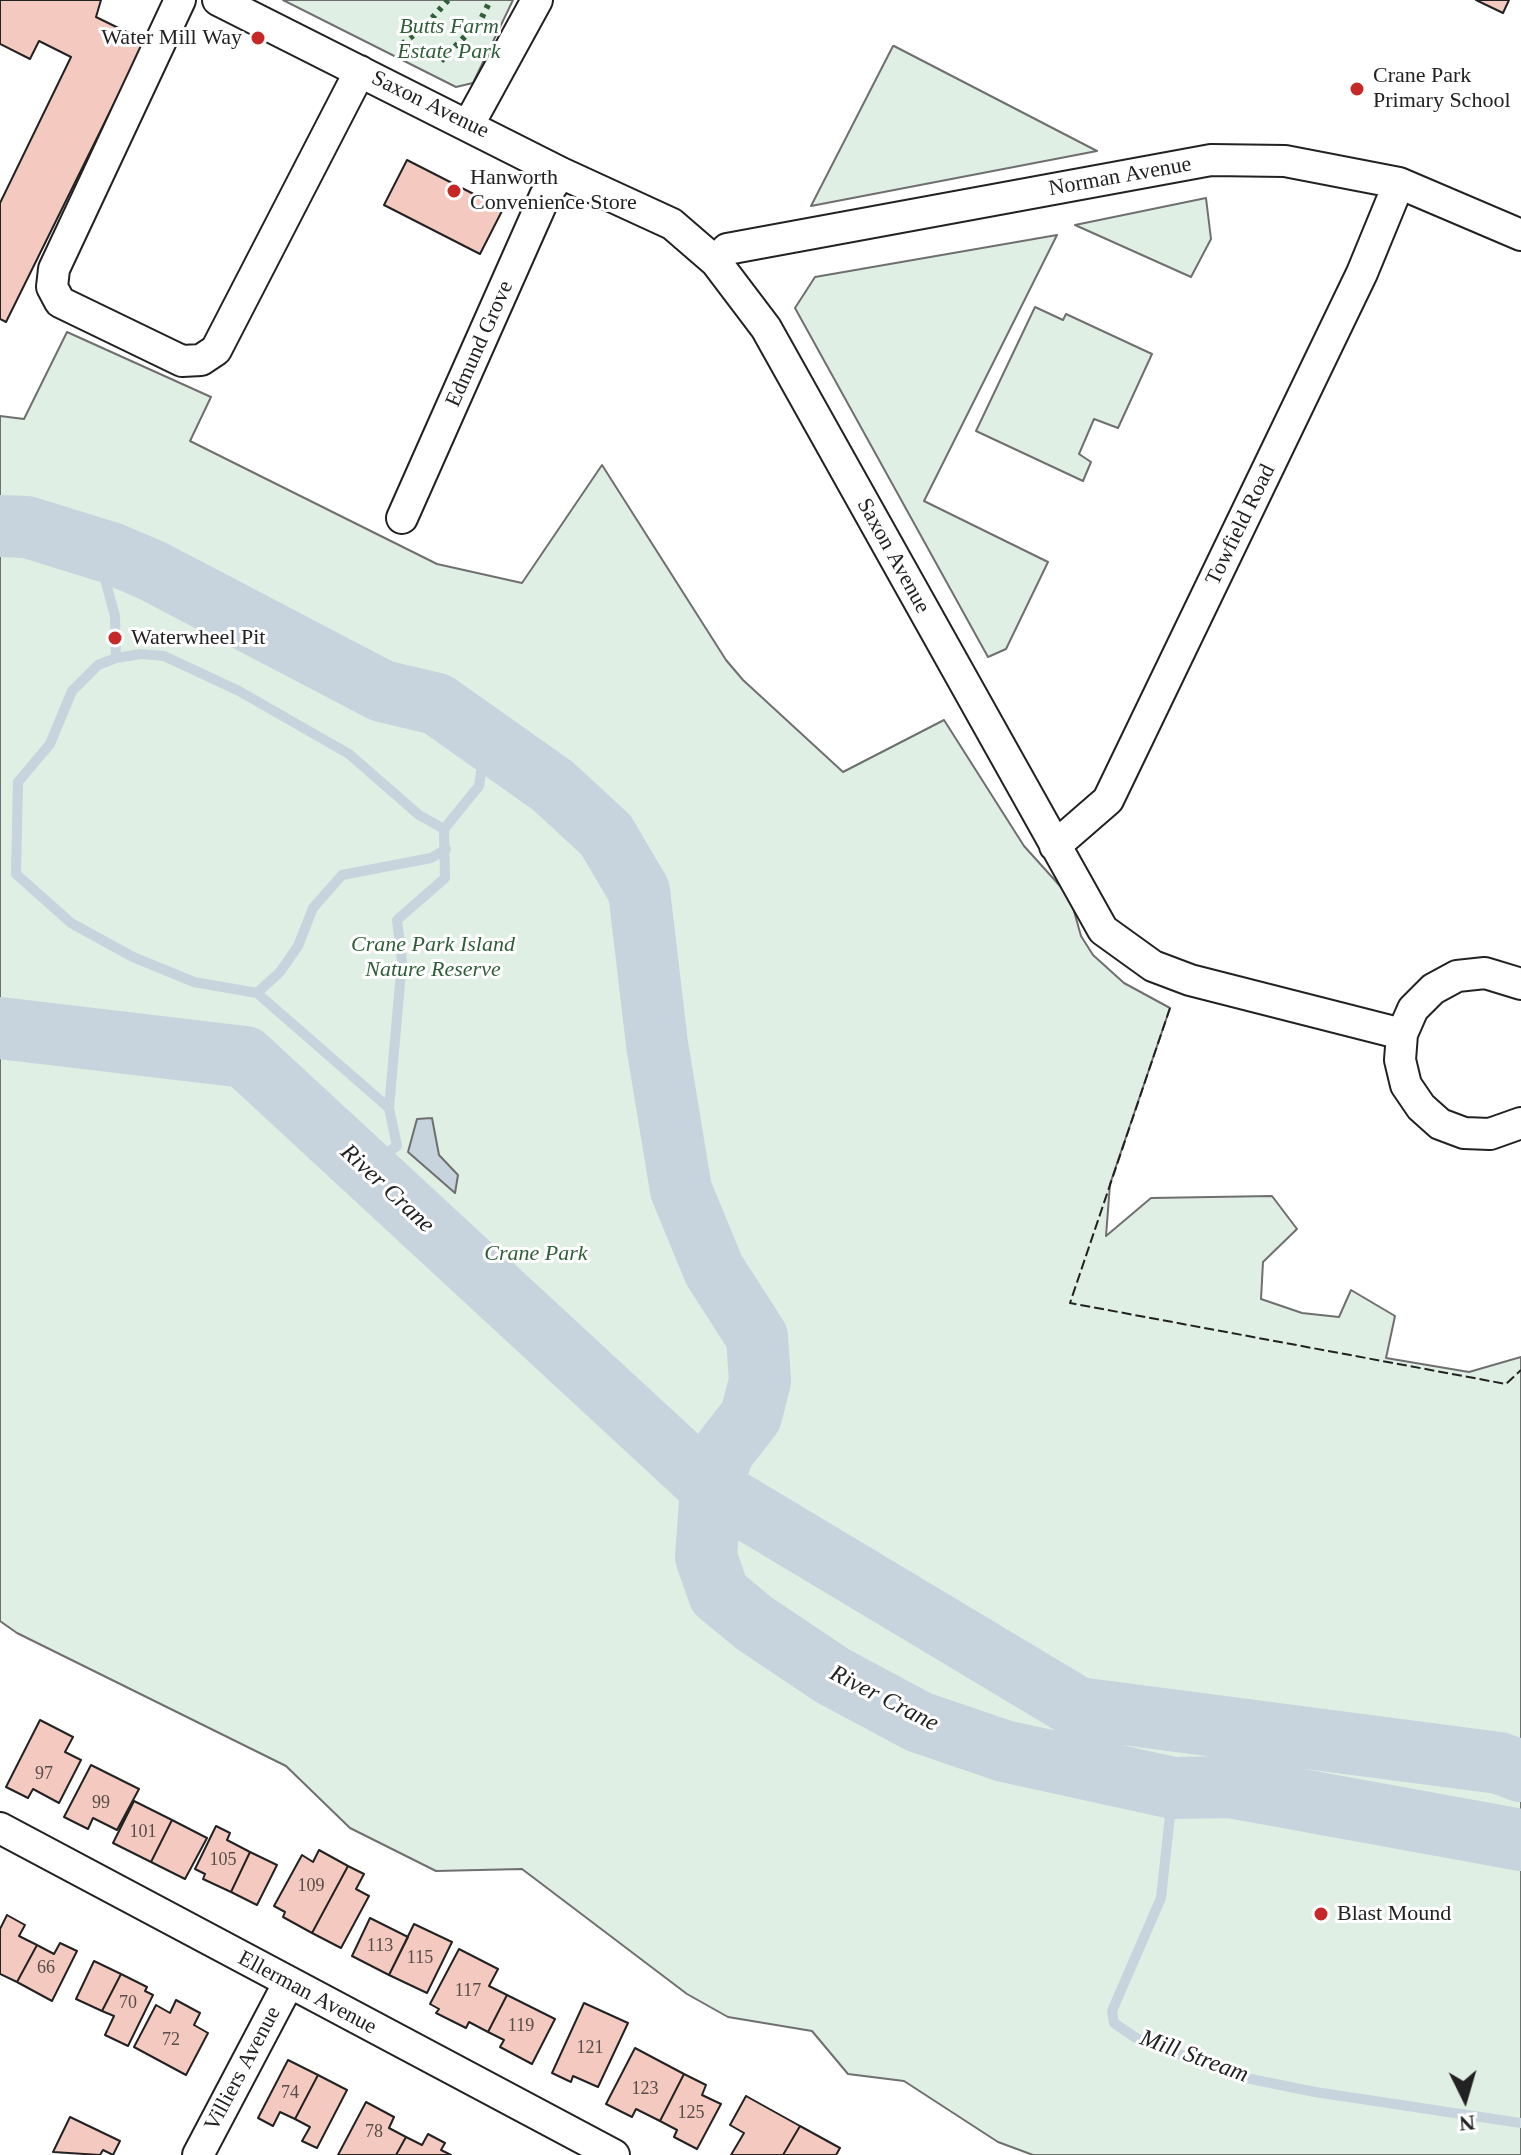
<!DOCTYPE html>
<html>
<head>
<meta charset="utf-8">
<style>
  body { margin:0 }
  #map { position:relative; width:1521px; height:2155px; overflow:hidden; background:#fff; font-family:Georgia,serif }
  canvas { display:block }
  .north { position:absolute; left:1425px; top:2059px; width:80px; height:80px; -webkit-text-stroke:6px #fff; paint-order:stroke; rotate:175deg; font-size:22px; font-weight:700; line-height:32px; text-align:center; color:#222 }
  .north::after { content:''; display:block; margin:auto; width:28px; height:36px; background:#222; clip-path:polygon(50% 0,100% 100%,50% 72%,0 100%) }
</style>
</head>
<body>
<div id="map">
<canvas width="1521" height="2155"></canvas>
<div class="north">N</div>
</div>
<script>
const ctx = document.querySelector('canvas').getContext('2d');
ctx.lineJoin = 'round';
function fillPath(path, color) {
  ctx.fillStyle = color;
  ctx.fill(path, 'evenodd');
}
function shape(rows) {
  const path = new Path2D();
  for (const r of rows) {
    path.moveTo(r[0], r[1]);
    for (let i = 2; i < r.length; i += 2) path.lineTo(r[i], r[i + 1]);
  }
  return path;
}
function trace(path, color, width, dash) {
  ctx.strokeStyle = color;
  ctx.lineWidth = width;
  ctx.lineCap = dash ? 'butt' : 'round';
  ctx.setLineDash(dash || []);
  ctx.stroke(path);
}
function write(font, color, halo, rows, align = 'center') {
  ctx.font = font + ' Georgia,serif';
  ctx.lineWidth = 6;
  ctx.setLineDash([]);
  ctx.textBaseline = 'middle';
  ctx.strokeStyle = halo;
  ctx.fillStyle = color;
  for (const [text, x, y, turn = 0] of rows) {
    ctx.save();
    ctx.translate(x, y);
    ctx.rotate((+turn || 0) * Math.PI / 180);
    ctx.textAlign = isNaN(turn) ? turn : align;
    if (halo) ctx.strokeText(text, 0, 0);
    ctx.fillText(text, 0, 0);
    ctx.restore();
  }
}
const green = shape([
  [283,0,513,0,473,83,456,87,283,0],
  [893,46,894,46,1097,151,811,206,893,46],
  [1206,198,1211,239,1191,277,1075,225,1206,198],
  [1057,235,924,501,1048,562,1006,649,988,657,795,308,815,277,1057,235],
  [1035,307,1063,320,1066,314,1152,354,1118,428,1094,419,1079,454,1091,462,1083,481,976,431,1035,307],
  [67,332,211,397,190,441,437,564,522,583,602,465,726,660,743,680,843,772,944,720,1024,846,1070,897,1081,936,1093,955,1124,983,1170,1008,1110,1184,1106,1236,1151,1198,1272,1196,1297,1229,1263,1262,1261,1299,1302,1313,1339,1317,1351,1290,1395,1316,1386,1358,1469,1372,1521,1357,1521,2155,1033,2155,998,2142,904,2081,848,2074,812,2031,728,2017,687,1994,522,1869,436,1871,350,1828,286,1766,17,1633,0,1621,0,416,24,419,67,332]
]);
const water = shape([
  [432,1118,439,1155,458,1175,455,1193,408,1152,417,1119,432,1118]
]);
const stream = shape([
  [97,550,115,616,116,658,98,665,72,691,50,744,18,782,16,874,71,923,133,957,194,982,257,993,389,1108],
  [116,658,141,654,164,656,239,691,349,754,419,815,444,829],
  [257,993,280,972,298,946,313,908,342,875,431,858,446,849],
  [382,1156,397,1146,389,1108,402,961,397,920,445,878,444,829,479,786,486,738],
  [1173,1788,1161,1898,1112,2011,1114,2023,1136,2038,1241,2077,1315,2092,1521,2123]
]);
const river = shape([
  [0,526,27,527,111,553,151,570,382,691,437,704,553,786,606,835,639,891,657,1044,681,1190,714,1270,757,1337,760,1381,751,1416,723,1452,711,1488,706,1557,719,1594,754,1623,833,1676,919,1722,1004,1751,1173,1788,1230,1787,1521,1840],
  [0,1028,245,1057,711,1488,1078,1708,1499,1763,1521,1771]
]);
const building = shape([
  [0,0,101,0,96,17,145,41,6,322,0,319,0,203,71,57,39,41,30,59,0,44,0,0],
  [1476,0,1509,0,1503,13,1476,0],
  [407,160,503,209,480,254,384,205,407,160],
  [40,1720,73,1737,65,1752,81,1760,59,1803,33,1789,28,1798,6,1787,40,1720],
  [91,1765,139,1789,117,1830,93,1818,88,1829,64,1817,91,1765],
  [134,1801,172,1820,151,1862,113,1843,134,1801],
  [172,1820,207,1838,185,1879,151,1862,172,1820],
  [216,1826,230,1833,227,1840,250,1852,231,1892,203,1879,205,1874,195,1869,216,1826],
  [319,1850,348,1866,312,1933,283,1917,285,1912,274,1906,302,1855,313,1862,319,1850],
  [250,1852,277,1865,257,1905,231,1892,250,1852],
  [348,1866,364,1874,356,1889,369,1896,341,1948,312,1933,348,1866],
  [7,1915,25,1925,19,1936,37,1945,17,1982,0,1974,0,1929,7,1915],
  [370,1918,408,1937,389,1975,352,1956,370,1918],
  [414,1924,452,1942,427,1993,389,1975,414,1924],
  [60,1943,77,1951,52,2001,17,1982,37,1945,54,1954,60,1943],
  [459,1949,498,1969,489,1986,507,1995,488,2032,469,2022,466,2028,436,2013,439,2009,430,2004,459,1949],
  [94,1961,121,1974,102,2011,76,1999,94,1961],
  [121,1974,147,1987,145,1991,153,1995,128,2046,105,2035,114,2016,102,2011,121,1974],
  [507,1995,555,2019,532,2064,500,2047,504,2040,488,2032,507,1995],
  [176,2000,200,2013,194,2025,208,2033,186,2075,134,2047,156,2005,170,2013,176,2000],
  [584,2003,628,2023,598,2087,573,2076,571,2082,552,2073,584,2003],
  [635,2048,684,2074,660,2121,636,2109,632,2117,606,2104,635,2048],
  [288,2060,318,2075,295,2119,280,2112,273,2126,258,2118,288,2060],
  [684,2074,706,2085,702,2095,721,2104,697,2149,674,2137,677,2130,660,2121,684,2074],
  [318,2075,347,2090,317,2148,302,2141,310,2127,295,2119,318,2075],
  [746,2096,800,2126,783,2155,731,2155,744,2133,730,2125,746,2096],
  [366,2102,394,2117,389,2128,406,2137,396,2155,338,2155,366,2102],
  [70,2117,120,2141,113,2155,103,2150,100,2155,53,2152,70,2117],
  [800,2126,840,2148,836,2155,783,2155,800,2126],
  [428,2134,445,2143,441,2150,451,2155,396,2155,406,2137,422,2145,428,2134]
]);
const minor = shape([
  [180,0,54,269,52,287,60,302,182,361,201,360,216,350,360,71],
  [218,0,561,173,672,224,716,262,766,328,1103,930,1153,966,1190,980,1402,1034],
  [469,124,537,0],
  [716,262,727,249,1211,160,1285,161,1399,183,1521,235],
  [402,518,545,196,561,173],
  [1055,846,1108,800,1362,273,1399,183],
  [1521,984,1485,973,1457,976,1433,989,1413,1009,1402,1034,1400,1060,1406,1085,1421,1107,1440,1124,1464,1133,1490,1134,1521,1123],
  [0,1828,614,2155],
  [198,2155,288,1984]
]);
const hedge = shape([
  [402,44,425,26,448,0],
  [441,61,480,21,490,1]
]);
const fence = shape([
  [1170,1008,1070,1303,1506,1384,1521,1370]
]);
const markers = [
  [258,38,8,"#c62828"],
  [1357,89,8,"#c62828"],
  [454,191,8,"#c62828"],
  [115,638,8,"#c62828"],
  [1321,1914,8,"#c62828"]
];
const numberNames = [
  ["97",44,1774],
  ["99",101,1803],
  ["101",143,1832],
  ["105",223,1860],
  ["109",311,1886],
  ["113",380,1946],
  ["115",420,1958],
  ["66",46,1968],
  ["117",468,1991],
  ["70",128,2003],
  ["119",521,2026],
  ["72",171,2040],
  ["121",590,2048],
  ["123",645,2089],
  ["74",290,2093],
  ["125",691,2113],
  ["78",374,2132]
];
const parkNames = [
  ["Butts Farm",449,27],
  ["Estate Park",449,52],
  ["Crane Park Island",433,945],
  ["Nature Reserve",433,970],
  ["Crane Park",536,1254]
];
const poiNames = [
  ["Water Mill Way",242,38,"right"],
  ["Crane Park",1373,76],
  ["Primary School",1373,101],
  ["Hanworth",470,178],
  ["Convenience Store",470,203],
  ["Waterwheel Pit",131,638],
  ["Blast Mound",1337,1914]
];
const streetNames = [
  ["Saxon Avenue",430,105,26],
  ["Norman Avenue",1120,177,-10],
  ["Edmund Grove",480,344,-66],
  ["Towfield Road",1241,525,-64],
  ["Saxon Avenue",893,556,61],
  ["Ellerman Avenue",307,1993,28],
  ["Villiers Avenue",243,2069,-62]
];
const waterNames = [
  ["River Crane",387,1189,43],
  ["River Crane",884,1699,27],
  ["Mill Stream",1194,2057,20]
];
fillPath(green, '#e0efe3');
trace(green, '#6f6f6f', 2);
fillPath(water, '#c7d3dd');
trace(water, '#6f6f6f', 2);
trace(stream, '#c7d3dd', 10);
trace(river, '#c7d3dd', 62);
fillPath(building, '#f3c9c0');
trace(building, '#222', 2);
trace(minor, '#222', 34);
trace(minor, '#fff', 30);
trace(hedge, '#2f5e38', 6, [4, 6]);
trace(fence, '#222', 2, [10, 4]);
for (const [x, y, r, color] of markers) {
  const dot = new Path2D();
  dot.arc(x, y, r, 0, 2 * Math.PI);
  ctx.fillStyle = color;
  ctx.fill(dot);
  trace(dot, '#fff', 3);
}
write('18px', '#564c4a', null, numberNames);
write('italic 22px', '#2f5e38', '#fff', parkNames);
write('22px', '#222', '#fff', poiNames, 'left');
write('22px', '#222', '#fff', streetNames);
write('italic 24px', '#222', '#fff', waterNames);
</script>
</body>
</html>
